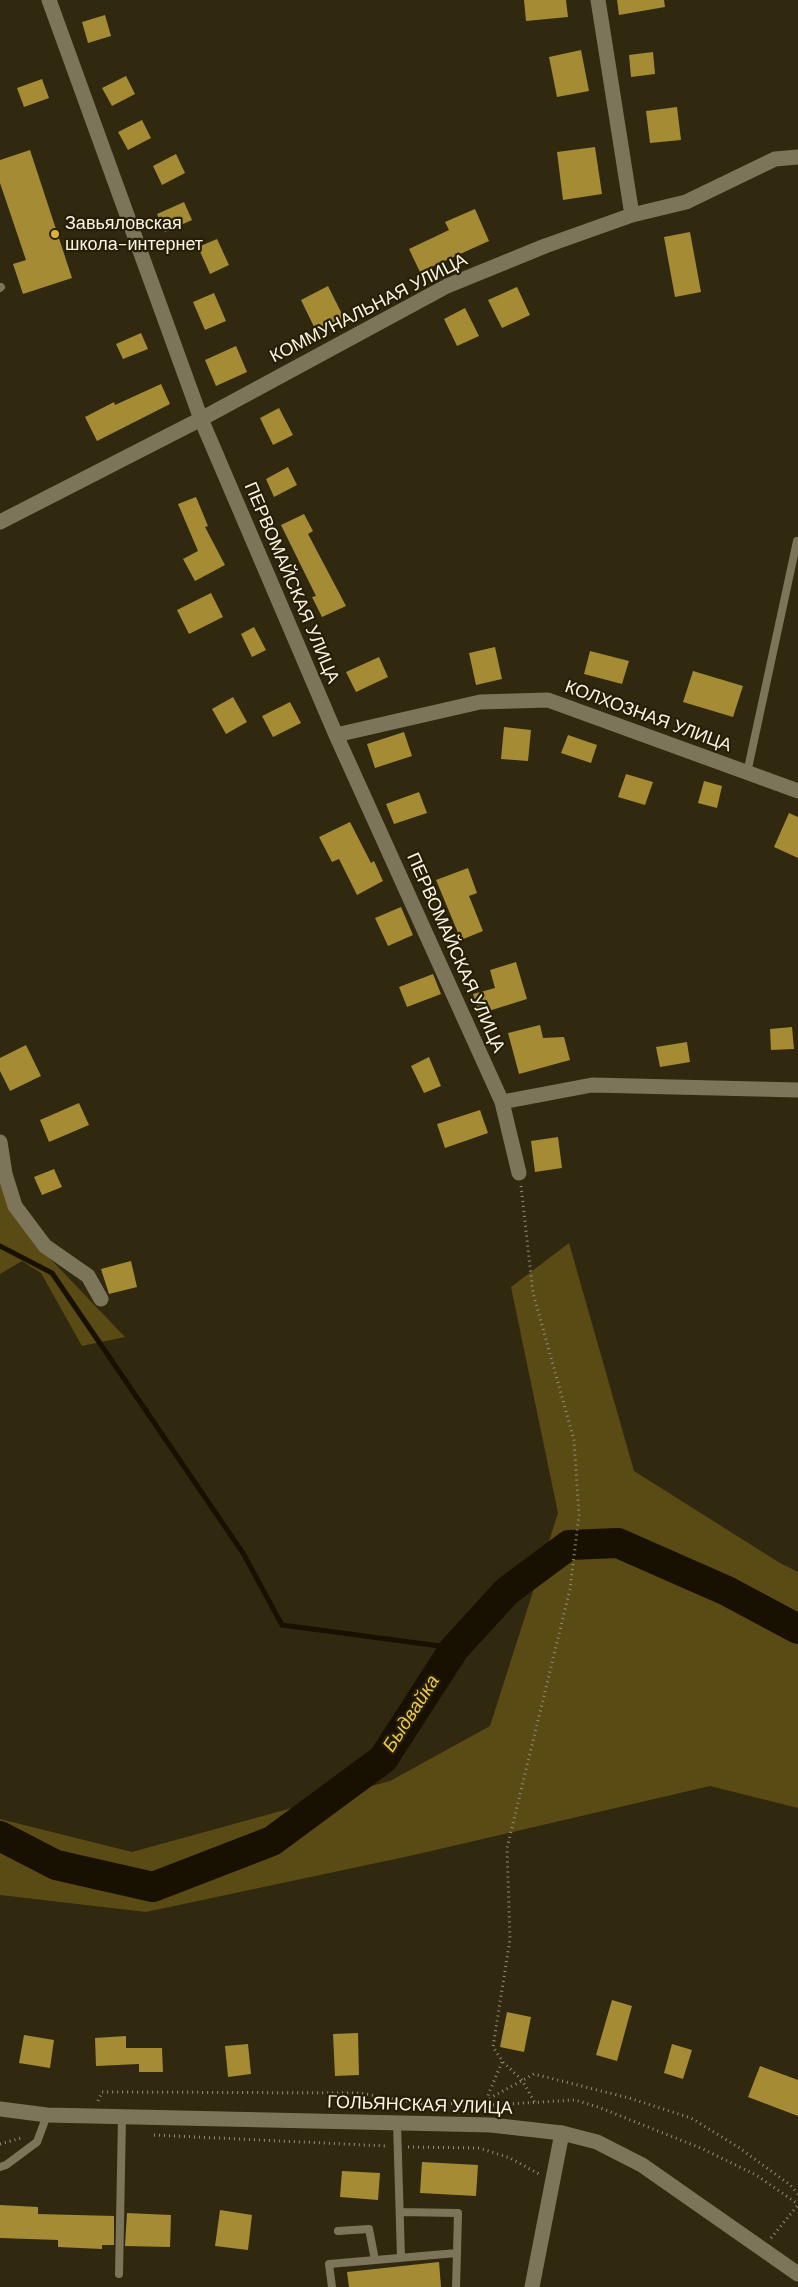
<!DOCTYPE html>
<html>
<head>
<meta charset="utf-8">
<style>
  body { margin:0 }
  canvas { display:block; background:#30280f }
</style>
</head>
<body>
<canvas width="798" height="2287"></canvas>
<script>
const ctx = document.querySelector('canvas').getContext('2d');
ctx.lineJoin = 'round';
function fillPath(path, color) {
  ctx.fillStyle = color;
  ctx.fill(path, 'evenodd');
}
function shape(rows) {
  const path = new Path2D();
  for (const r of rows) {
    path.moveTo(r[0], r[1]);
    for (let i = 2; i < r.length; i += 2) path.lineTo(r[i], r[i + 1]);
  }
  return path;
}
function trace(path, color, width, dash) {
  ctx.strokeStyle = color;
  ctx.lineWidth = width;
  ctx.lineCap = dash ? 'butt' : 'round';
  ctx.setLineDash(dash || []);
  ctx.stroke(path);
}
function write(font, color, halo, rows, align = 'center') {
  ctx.font = font + ' "DM Sans",sans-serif';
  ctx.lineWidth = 4.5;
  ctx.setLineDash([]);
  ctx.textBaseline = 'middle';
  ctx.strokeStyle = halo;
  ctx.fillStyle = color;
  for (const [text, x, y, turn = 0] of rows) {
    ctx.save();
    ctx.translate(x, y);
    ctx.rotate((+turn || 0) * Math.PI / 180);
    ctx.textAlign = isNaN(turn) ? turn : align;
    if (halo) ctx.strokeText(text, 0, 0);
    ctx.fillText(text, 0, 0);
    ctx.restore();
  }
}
const green = shape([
  [0,1166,39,1247,125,1337,82,1346,41,1273,22,1261,0,1274],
  [569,1243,634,1471,780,1563,798,1572,798,1808,710,1786,414,1855,146,1912,0,1895,0,1819,132,1852,390,1781,490,1726,558,1513,511,1287]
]);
const stream = shape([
  [0,1246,52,1273,243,1553,282,1625,455,1648]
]);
const river = shape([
  [0,1836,56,1865,153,1887,272,1841,383,1759,454,1649,507,1591,569,1545,618,1543,727,1591,798,1629]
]);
const building = shape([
  [524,0,566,0,568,17,526,21],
  [617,0,664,0,665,7,619,15],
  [105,15,111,36,88,43,82,22],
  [581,50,589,91,557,97,549,57],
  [653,52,655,74,631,77,629,55],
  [126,76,135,94,112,106,102,88],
  [42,79,49,98,24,107,17,88],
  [677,107,681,140,650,143,646,111],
  [142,120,151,138,128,150,118,132],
  [595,147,602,194,563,200,557,152],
  [30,150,72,278,23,294,13,264,26,260,0,183,0,160],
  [176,154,185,173,162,185,153,166],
  [184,202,192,220,165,232,157,214],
  [475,209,489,241,420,272,409,249,449,230,445,222],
  [690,232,701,292,675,297,664,237],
  [217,239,229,265,210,274,198,247],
  [328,286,345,320,317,333,301,300],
  [517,287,530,315,502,328,488,300],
  [214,293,226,321,205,330,193,302],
  [465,308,479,336,457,346,444,319],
  [141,333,148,349,123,359,116,344],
  [236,346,247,372,216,386,205,360],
  [161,384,170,404,97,441,85,417,114,402,115,405],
  [279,408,293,435,273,445,260,418],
  [288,467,297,485,274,497,266,479],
  [196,497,208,526,205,527,225,565,195,581,183,559,198,551,178,504],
  [304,514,313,531,308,534,346,606,322,617,312,597,316,596,281,525],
  [211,593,223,617,189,634,177,610],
  [254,627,266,650,252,657,241,634],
  [495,647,502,679,476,685,469,653],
  [590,651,629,661,622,684,584,674],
  [379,657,388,677,356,692,346,672],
  [693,671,743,686,733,717,683,702],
  [233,697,247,722,226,734,212,709],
  [290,702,301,723,273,737,262,716],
  [504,727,531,730,528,761,501,759],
  [404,732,412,756,375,768,367,744],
  [568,735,597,745,591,763,561,753],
  [626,774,653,782,645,805,618,797],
  [704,781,722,786,717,808,698,803],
  [419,792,427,813,394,824,386,804],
  [789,813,798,817,798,858,774,847],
  [350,822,371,863,374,861,383,881,357,895,339,859,332,862,319,837],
  [468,868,477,893,469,896,483,931,461,940,436,880],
  [401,907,413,935,388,946,375,918],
  [516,962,527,999,479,1014,473,994,495,988,490,970],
  [433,974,441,994,407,1007,399,987],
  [540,1025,543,1038,564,1037,570,1060,519,1074,508,1033],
  [792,1027,794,1049,771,1050,770,1029],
  [687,1042,690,1062,660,1067,656,1047],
  [26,1045,41,1076,10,1091,0,1071,0,1058],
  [429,1057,441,1086,424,1093,411,1066],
  [79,1103,89,1125,49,1142,40,1120],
  [480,1110,488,1133,445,1148,437,1124],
  [558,1137,562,1168,535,1172,531,1141],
  [54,1169,62,1187,42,1195,34,1177],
  [131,1261,137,1287,109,1294,101,1269],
  [612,2000,632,2006,617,2061,596,2055],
  [507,2012,531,2017,524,2052,500,2047],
  [358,2033,359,2075,335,2076,333,2034],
  [24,2035,54,2040,50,2068,19,2063],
  [126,2036,126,2048,162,2048,163,2072,139,2072,139,2064,96,2066,95,2038],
  [248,2044,251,2074,228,2077,225,2046],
  [672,2044,692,2050,683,2079,664,2073],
  [760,2066,798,2080,798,2116,748,2097],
  [422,2162,478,2165,476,2196,420,2193],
  [342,2171,380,2173,378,2200,340,2197],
  [0,2205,38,2207,38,2214,114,2216,114,2245,102,2245,102,2249,58,2247,58,2240,0,2238],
  [220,2210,252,2215,248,2250,215,2246],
  [127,2213,171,2215,170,2247,125,2246],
  [439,2262,441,2287,349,2287,347,2272]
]);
const path = shape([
  [521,1186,533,1293,574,1440,579,1515,570,1589,507,1848,510,1939,493,2047,503,2062,522,2080,535,2103],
  [486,2100,502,2062],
  [98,2101,102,2092,360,2093,437,2107],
  [431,2104,485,2103,492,2097,534,2074,629,2098,691,2118,738,2147,789,2184,798,2194],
  [458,2107,575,2100,598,2107,703,2149,756,2175,798,2204],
  [154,2135,387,2146],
  [0,2144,21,2138],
  [408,2147,479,2148,510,2158,539,2174],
  [771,2238,798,2205]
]);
const lane = shape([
  [0,288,1,287],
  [747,773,797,541],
  [397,2123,401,2258],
  [0,2167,6,2165,37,2142,47,2115],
  [401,2212,458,2213,457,2253],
  [338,2231,369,2229,375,2260],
  [119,2274,122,2117],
  [332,2287,329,2264,457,2253,456,2287]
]);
const street = shape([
  [49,0,201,419,336,735,502,1102,519,1173],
  [598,0,632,215],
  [0,522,201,419,447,286,545,246,632,215,686,202,775,159,798,157],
  [336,735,480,702,548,700,798,791],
  [502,1102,592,1085,798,1090],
  [0,1142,5,1174,15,1206,45,1246,88,1276,101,1299],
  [532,2287,562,2133]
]);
const secondary = shape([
  [0,2109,47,2115,491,2125,562,2133,597,2142,642,2165,798,2274]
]);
const markers = [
  [55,234,5,"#d8b434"]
];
const poiNames = [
  ["Завьяловская",65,224],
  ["школа-интернет",65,245]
];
const streetNames = [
  ["КОММУНАЛЬНАЯ УЛИЦА",369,309,-27],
  ["ПЕРВОМАЙСКАЯ УЛИЦА",291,583,67],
  ["КОЛХОЗНАЯ УЛИЦА",648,717,20],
  ["ПЕРВОМАЙСКАЯ УЛИЦА",455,953,66],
  ["ГОЛЬЯНСКАЯ УЛИЦА",420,2106,2]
];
const waterNames = [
  ["Быдвайка",412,1714,-57]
];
fillPath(green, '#5a4a14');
trace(stream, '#181000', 5);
trace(river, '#181000', 30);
fillPath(building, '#a58b34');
trace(path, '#958e7a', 3, [1, 4]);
trace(lane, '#7d755a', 8);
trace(street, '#7d755a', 15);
trace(secondary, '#7d755a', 15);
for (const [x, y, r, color] of markers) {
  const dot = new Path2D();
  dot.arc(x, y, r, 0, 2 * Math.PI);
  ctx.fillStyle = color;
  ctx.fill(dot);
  trace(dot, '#261e05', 2);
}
write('18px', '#f9f4e5', '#261e05', poiNames, 'left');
write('18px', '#f9f4e5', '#261e05', streetNames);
write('italic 19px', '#ebc752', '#261e05', waterNames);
</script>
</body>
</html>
